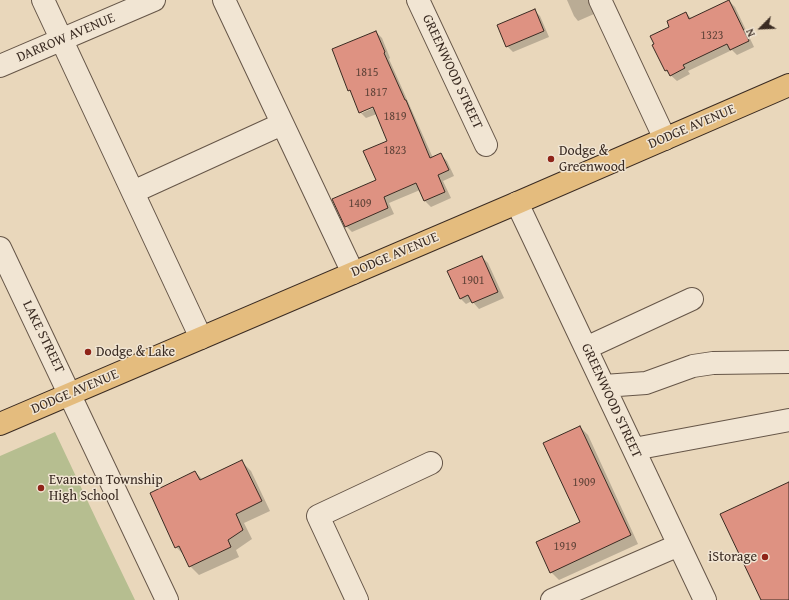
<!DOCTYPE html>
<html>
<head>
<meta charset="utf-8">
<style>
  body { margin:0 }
  #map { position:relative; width:789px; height:600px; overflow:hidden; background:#e9d7bb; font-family:"Gentium Book Plus",serif }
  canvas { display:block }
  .north { position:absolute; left:741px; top:8px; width:40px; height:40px; -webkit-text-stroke:3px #f1e5d3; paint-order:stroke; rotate:246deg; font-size:11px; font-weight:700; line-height:16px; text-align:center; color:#3a2b22 }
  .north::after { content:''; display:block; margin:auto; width:14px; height:18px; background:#3a2b22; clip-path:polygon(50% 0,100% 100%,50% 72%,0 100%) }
</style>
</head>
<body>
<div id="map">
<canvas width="789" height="600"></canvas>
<div class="north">N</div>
</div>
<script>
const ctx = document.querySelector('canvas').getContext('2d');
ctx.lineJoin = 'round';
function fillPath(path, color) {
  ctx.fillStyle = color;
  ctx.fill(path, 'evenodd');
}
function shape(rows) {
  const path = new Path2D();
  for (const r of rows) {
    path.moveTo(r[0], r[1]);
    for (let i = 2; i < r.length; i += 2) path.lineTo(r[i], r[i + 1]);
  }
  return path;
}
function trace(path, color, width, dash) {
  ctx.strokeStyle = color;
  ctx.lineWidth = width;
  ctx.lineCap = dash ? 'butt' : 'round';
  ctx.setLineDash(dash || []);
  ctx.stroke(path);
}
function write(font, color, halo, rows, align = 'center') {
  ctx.font = font + ' "Gentium Book Plus",serif';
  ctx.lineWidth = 3;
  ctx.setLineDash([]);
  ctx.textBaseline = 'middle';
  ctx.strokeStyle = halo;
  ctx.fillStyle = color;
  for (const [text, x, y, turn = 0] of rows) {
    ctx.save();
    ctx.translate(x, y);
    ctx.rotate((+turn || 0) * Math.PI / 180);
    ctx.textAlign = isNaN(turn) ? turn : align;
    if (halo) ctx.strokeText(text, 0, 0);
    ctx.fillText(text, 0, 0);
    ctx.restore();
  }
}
const green = shape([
  [55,432,97,521,135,600,0,600,0,456]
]);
const shadow = shape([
  [567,0,589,0,594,14,578,21,574,16],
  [729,1,735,7,754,47,737,55,732,50,688,71,690,74,677,81,666,71,654,45,686,13,692,19],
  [534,10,540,16,549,37,513,52,507,46],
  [376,32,382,38,390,58,389,59,433,158,441,155,447,161,454,176,443,181,451,198,431,207,425,201,420,190,389,203,394,214,352,232,346,226,377,180,388,141,377,114,366,118,360,112,352,93,349,90],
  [377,104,378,106,362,113,362,111],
  [482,257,488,263,504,298,479,309,472,301,466,304,460,298],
  [580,427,588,435,638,544,559,580,551,572,581,523],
  [242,462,251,471,270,511,244,523,252,539,236,550,239,557,199,575,190,566,185,556,176,547,195,472,203,480]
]);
const building = shape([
  [729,0,749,41,730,50,727,44,683,65,685,68,670,76,667,70,665,71,652,45,654,44,650,36,669,27,667,21,686,12,689,19,729,0],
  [535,9,544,31,506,47,497,25,535,9],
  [376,31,385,52,384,53,405,100,406,100,430,158,441,153,449,170,438,175,445,192,424,201,416,183,384,197,388,208,345,227,332,199,376,180,363,151,387,141,373,107,359,113,350,90,348,91,332,49,376,31],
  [482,256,498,292,472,303,468,295,460,299,447,271,482,256],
  [580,426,631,535,550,573,536,542,580,522,543,443,580,426],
  [242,460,262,501,236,514,243,530,228,540,231,547,189,567,179,546,175,548,150,493,195,471,200,480,242,460],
  [789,482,789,600,761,600,720,514,789,482]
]);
const minor = shape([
  [43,0,201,338],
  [224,0,353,273],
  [418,0,486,145],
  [600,0,665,139],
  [0,66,154,0],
  [133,192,282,124],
  [517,203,705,600],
  [0,248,167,600],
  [586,348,692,299],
  [604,386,646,383,693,366,713,363,789,362],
  [634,449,789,420],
  [357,600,318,516,431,463],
  [552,600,679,545]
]);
const major = shape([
  [0,424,517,203,789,85]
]);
const markers = [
  [551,159,4,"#8f2418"],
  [88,352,4,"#8f2418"],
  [41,488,4,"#8f2418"],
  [765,557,4,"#8f2418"]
];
const numberNames = [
  ["1323",712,36],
  ["1815",367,73],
  ["1817",376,93],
  ["1819",395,117],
  ["1823",395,151],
  ["1409",360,204],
  ["1901",473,281],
  ["1909",584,483],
  ["1919",565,547]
];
const streetNames = [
  ["DARROW AVENUE",66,38,-23],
  ["GREENWOOD STREET",452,72,65],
  ["DODGE AVENUE",692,127,-23],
  ["DODGE AVENUE",395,255,-23],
  ["LAKE STREET",43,337,64],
  ["DODGE AVENUE",75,392,-23],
  ["GREENWOOD STREET",611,401,65]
];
const poiNames = [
  ["Dodge &",559,151],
  ["Greenwood",559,167],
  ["Dodge & Lake",96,352],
  ["Evanston Township",49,480],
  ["High School",49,496],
  ["iStorage",757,557,"right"]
];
fillPath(green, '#b6be90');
fillPath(shadow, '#0003');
fillPath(building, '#de9282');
trace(building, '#3a2b22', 1);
trace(minor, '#665648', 24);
trace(major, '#3a2b22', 24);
trace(minor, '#f1e5d3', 22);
trace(major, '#e4bc7e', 22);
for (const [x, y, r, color] of markers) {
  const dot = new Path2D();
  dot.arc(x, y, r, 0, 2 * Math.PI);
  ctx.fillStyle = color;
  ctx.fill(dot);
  trace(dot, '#f1e5d3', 1.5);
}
write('12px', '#63453a', null, numberNames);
write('14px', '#3a2b22', '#f1e5d3', streetNames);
write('14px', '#3a2b22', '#f1e5d3', poiNames, 'left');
</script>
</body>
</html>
